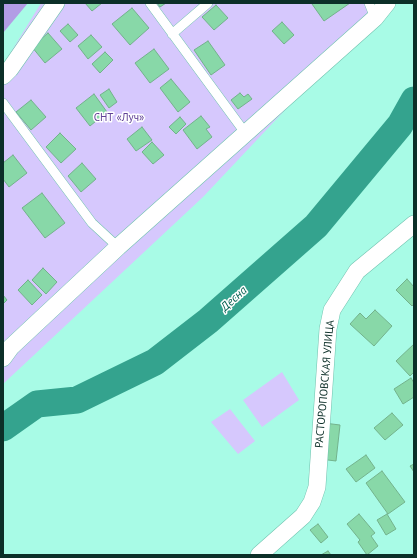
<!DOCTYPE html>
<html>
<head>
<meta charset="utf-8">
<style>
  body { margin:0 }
  #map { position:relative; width:417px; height:558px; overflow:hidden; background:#a8fbe6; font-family:"PT Sans",sans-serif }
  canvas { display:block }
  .frame { position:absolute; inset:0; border:4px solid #0c2f28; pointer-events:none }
</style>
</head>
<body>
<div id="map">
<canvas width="417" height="558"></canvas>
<div class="frame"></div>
</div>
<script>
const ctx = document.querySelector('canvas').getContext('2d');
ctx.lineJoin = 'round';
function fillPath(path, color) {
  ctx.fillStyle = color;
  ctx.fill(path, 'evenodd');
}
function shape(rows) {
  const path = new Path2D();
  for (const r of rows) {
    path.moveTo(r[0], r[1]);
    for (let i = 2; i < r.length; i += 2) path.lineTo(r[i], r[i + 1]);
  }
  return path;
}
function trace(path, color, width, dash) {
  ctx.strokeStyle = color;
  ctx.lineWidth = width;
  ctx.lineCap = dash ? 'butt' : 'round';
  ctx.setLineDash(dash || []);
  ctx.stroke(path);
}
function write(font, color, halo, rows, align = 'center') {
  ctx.font = font + ' "PT Sans",sans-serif';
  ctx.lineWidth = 3;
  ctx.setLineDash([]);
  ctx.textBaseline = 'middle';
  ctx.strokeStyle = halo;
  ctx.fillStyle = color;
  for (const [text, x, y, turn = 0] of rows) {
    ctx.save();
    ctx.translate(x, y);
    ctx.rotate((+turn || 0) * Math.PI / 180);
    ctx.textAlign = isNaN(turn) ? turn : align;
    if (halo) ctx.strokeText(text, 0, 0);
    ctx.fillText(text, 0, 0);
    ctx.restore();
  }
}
const green = shape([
  [41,3,386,3,203,197,3,384,3,65],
  [282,372,299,400,262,427,243,400],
  [230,409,255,441,238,454,211,422]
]);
const forest = shape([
  [3,3,28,3,3,33]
]);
const river = shape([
  [3,428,37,404,77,400,155,362,208,321,316,226,400,125,414,100]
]);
const building = shape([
  [85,3,102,3,92,11,85,3],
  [157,3,166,3,160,7,157,3],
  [313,3,350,3,324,21,312,4,313,3],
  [216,5,228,18,214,30,202,17,216,5],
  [132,8,149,28,130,45,112,24,132,8],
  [282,22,294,35,284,44,272,31,282,22],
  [68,24,78,35,70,42,60,31,68,24],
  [48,33,62,49,45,63,32,47,48,33],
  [91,35,102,47,88,59,78,46,91,35],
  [208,41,225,65,211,75,194,50,208,41],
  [154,49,169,69,150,83,135,63,154,49],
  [105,52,113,60,100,73,92,64,105,52],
  [171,79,190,102,178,112,160,88,171,79],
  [109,89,117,102,109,108,100,95,109,89],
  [240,93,244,97,248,94,252,99,238,109,231,100,240,93],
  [94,94,107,112,90,126,76,108,94,94],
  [31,100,46,117,31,130,16,112,31,100],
  [201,116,210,127,206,129,212,137,197,149,183,130,201,116],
  [180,117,186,124,176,134,169,127,180,117],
  [142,127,152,140,136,151,127,139,142,127],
  [60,133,76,149,61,163,46,147,60,133],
  [152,142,164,155,153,164,142,152,152,142],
  [13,155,27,173,9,187,3,179,3,163,13,155],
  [82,163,96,179,81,192,68,176,82,163],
  [42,193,65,223,45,238,22,208,42,193],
  [43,268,57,282,46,294,32,280,43,268],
  [407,279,414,287,414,304,412,306,396,290,407,279],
  [28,280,42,295,32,305,18,290,28,280],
  [3,295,7,300,3,304,3,295],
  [375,310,392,326,374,346,350,324,360,313,366,319,375,310],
  [414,344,414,372,410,376,396,361,414,344],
  [411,378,414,383,414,397,403,404,394,389,411,378],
  [392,413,403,425,385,440,374,428,392,413],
  [324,423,340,425,336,461,320,459,324,423],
  [366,455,375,468,356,482,346,469,366,455],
  [414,464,414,472,410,466,414,464],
  [382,471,405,502,388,514,366,483,382,471],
  [359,514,375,533,371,536,378,546,367,555,358,542,360,540,347,524,359,514],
  [387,514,396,529,386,535,377,520,387,514],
  [318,524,328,537,321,543,310,530,318,524],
  [328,551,331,555,321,555,328,551]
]);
const service = shape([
  [150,3,246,134],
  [369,3,375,18],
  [172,34,208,3],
  [3,103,92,223,118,247]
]);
const minor = shape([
  [3,76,10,69,56,3],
  [3,358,11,347,118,247,375,18,387,3],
  [259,555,303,516,312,502,317,487,328,329,332,310,357,271,414,224]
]);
const parkNames = [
  ["СНТ «Луч»",119,118]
];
const streetNames = [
  ["РАСТОРОПОВСКАЯ УЛИЦА",325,384,-85]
];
const waterNames = [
  ["Десна",234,299,-42]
];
fillPath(green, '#d6c8fd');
fillPath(forest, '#b29de5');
trace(river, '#34a38e', 27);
fillPath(building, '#88d8a8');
trace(building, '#73b28c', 1);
trace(service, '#71c2af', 10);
trace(minor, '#71c2af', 18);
trace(service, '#fff', 9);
trace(minor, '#fff', 17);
write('11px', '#604296', '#fff', parkNames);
write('11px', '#0c2f28', '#fff', streetNames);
write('italic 12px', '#096354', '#fff', waterNames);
</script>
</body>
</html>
